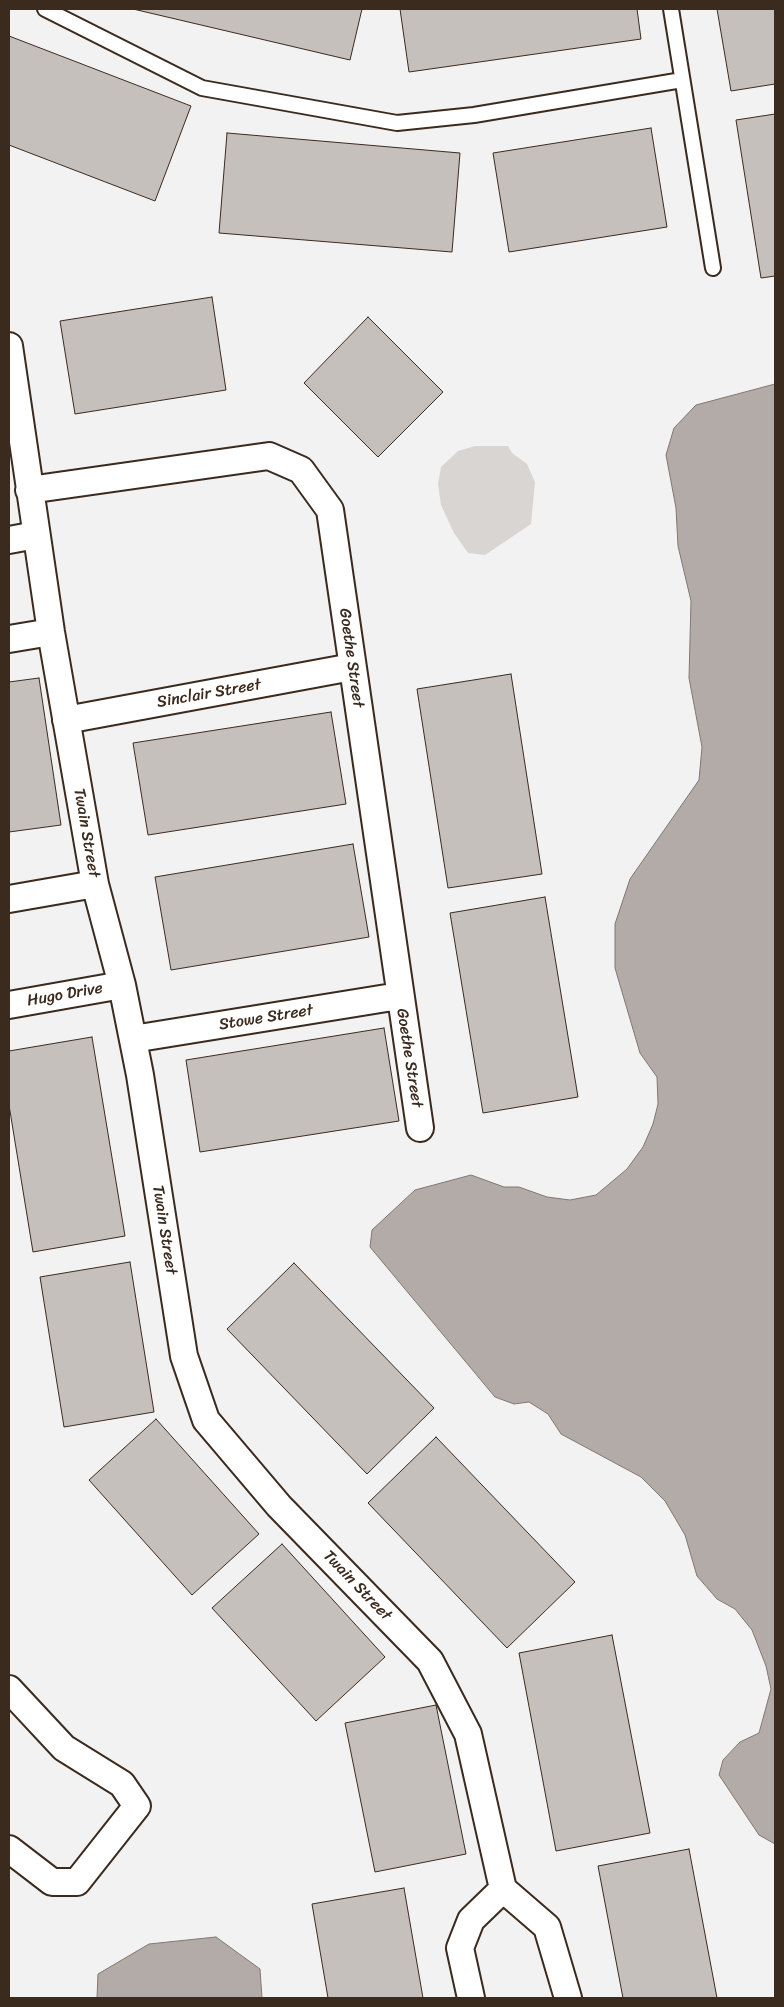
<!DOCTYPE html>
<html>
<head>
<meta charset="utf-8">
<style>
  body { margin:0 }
  #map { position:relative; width:784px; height:2007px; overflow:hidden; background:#f3f2f2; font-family:Sriracha,sans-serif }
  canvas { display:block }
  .frame { position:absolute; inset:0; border:10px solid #3b2a1e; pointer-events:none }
</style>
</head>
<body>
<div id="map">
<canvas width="784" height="2007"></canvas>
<div class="frame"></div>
</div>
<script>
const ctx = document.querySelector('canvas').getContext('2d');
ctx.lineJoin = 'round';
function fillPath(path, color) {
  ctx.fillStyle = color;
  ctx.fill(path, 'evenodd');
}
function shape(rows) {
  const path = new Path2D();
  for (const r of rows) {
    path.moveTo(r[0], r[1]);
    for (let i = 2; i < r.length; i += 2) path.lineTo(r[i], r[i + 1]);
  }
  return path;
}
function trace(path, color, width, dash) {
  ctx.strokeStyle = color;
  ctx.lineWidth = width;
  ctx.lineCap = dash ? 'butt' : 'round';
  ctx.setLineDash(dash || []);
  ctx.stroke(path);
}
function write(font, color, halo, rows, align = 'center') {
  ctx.font = font + ' Sriracha,sans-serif';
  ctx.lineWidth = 4;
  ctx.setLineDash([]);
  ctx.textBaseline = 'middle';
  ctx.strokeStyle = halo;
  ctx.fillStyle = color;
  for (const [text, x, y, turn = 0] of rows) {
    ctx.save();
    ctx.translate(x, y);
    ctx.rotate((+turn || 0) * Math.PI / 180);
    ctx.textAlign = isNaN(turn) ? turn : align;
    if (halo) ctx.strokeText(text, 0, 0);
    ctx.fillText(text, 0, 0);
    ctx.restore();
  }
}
const green = shape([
  [475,446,508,446,512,453,527,464,535,482,531,524,485,555,468,553,454,533,441,505,438,484,441,467,458,451]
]);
const water = shape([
  [775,384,775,1844,759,1835,719,1775,723,1760,740,1742,759,1733,771,1689,766,1666,752,1630,735,1609,717,1599,697,1576,685,1535,665,1501,641,1477,561,1434,548,1414,529,1402,514,1404,495,1397,370,1247,372,1230,415,1190,471,1175,504,1187,519,1187,547,1197,570,1200,596,1195,627,1169,643,1147,653,1124,658,1104,657,1077,640,1053,615,968,615,924,630,879,699,780,702,747,689,678,691,601,678,546,676,508,666,455,674,428,696,405,775,384],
  [216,1937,260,1969,262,1998,97,1998,98,1974,149,1944,216,1937]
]);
const building = shape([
  [133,9,362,9,350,60,133,9],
  [400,9,637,9,641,39,409,72,400,9],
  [717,9,775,9,775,84,731,91,717,9],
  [9,36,191,106,155,201,9,145,9,36],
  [775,114,775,276,761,278,736,120,775,114],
  [651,128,667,227,509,252,493,153,651,128],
  [227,133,460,153,452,252,219,233,227,133],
  [212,297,226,390,75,414,60,321,212,297],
  [368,317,443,392,378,457,304,383,368,317],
  [511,674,542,874,448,888,417,689,511,674],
  [39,678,61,825,9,832,9,682,39,678],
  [331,712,346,804,148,835,133,743,331,712],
  [353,844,369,937,171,970,155,877,353,844],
  [545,897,578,1097,483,1113,450,913,545,897],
  [384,1028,399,1121,200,1152,186,1060,384,1028],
  [92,1037,125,1236,33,1252,9,1105,9,1051,92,1037],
  [130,1262,154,1412,64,1427,40,1277,130,1262],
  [294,1263,434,1408,367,1474,227,1329,294,1263],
  [156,1419,259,1534,192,1595,89,1480,156,1419],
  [436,1437,575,1582,507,1648,368,1503,436,1437],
  [282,1544,385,1657,316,1721,212,1608,282,1544],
  [612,1635,650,1833,556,1851,519,1653,612,1635],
  [436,1705,466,1854,375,1872,345,1723,436,1705],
  [689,1849,717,1998,623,1998,598,1866,689,1849],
  [404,1888,423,1998,328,1998,312,1904,404,1888]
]);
const lane = shape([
  [45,9,202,88,397,123,474,115,682,80],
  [671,9,713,268]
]);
const street = shape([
  [9,346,51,632,95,884,122,985,140,1075,184,1356,206,1420,279,1506,430,1661,468,1734,503,1889,547,1927,568,1998],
  [29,490,269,456,301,470,330,510,420,1128],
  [9,540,36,535],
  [9,639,51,632],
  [66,720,352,667],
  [9,899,95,884],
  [9,1005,122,985],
  [133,1039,399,996],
  [9,1689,64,1748,122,1784,137,1806,77,1882,52,1882,9,1849],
  [471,1998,460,1948,471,1920,503,1889]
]);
const streetNames = [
  ["Goethe Street",351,658,82],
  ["Sinclair Street",209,694,-10],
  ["Twain Street",86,833,80],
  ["Hugo Drive",65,995,-10],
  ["Stowe Street",266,1018,-9],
  ["Goethe Street",409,1058,81],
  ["Twain Street",164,1230,81],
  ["Twain Street",357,1586,46]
];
fillPath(green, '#d8d5d2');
fillPath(water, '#b2aba7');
trace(water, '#827770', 1);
fillPath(building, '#c6c0bd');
trace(building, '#3b2a1e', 1);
trace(lane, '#3b2a1e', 18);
trace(street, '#3b2a1e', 30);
trace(lane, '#fff', 14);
trace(street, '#fff', 26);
write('16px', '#3b2a1e', '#fff', streetNames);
</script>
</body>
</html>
